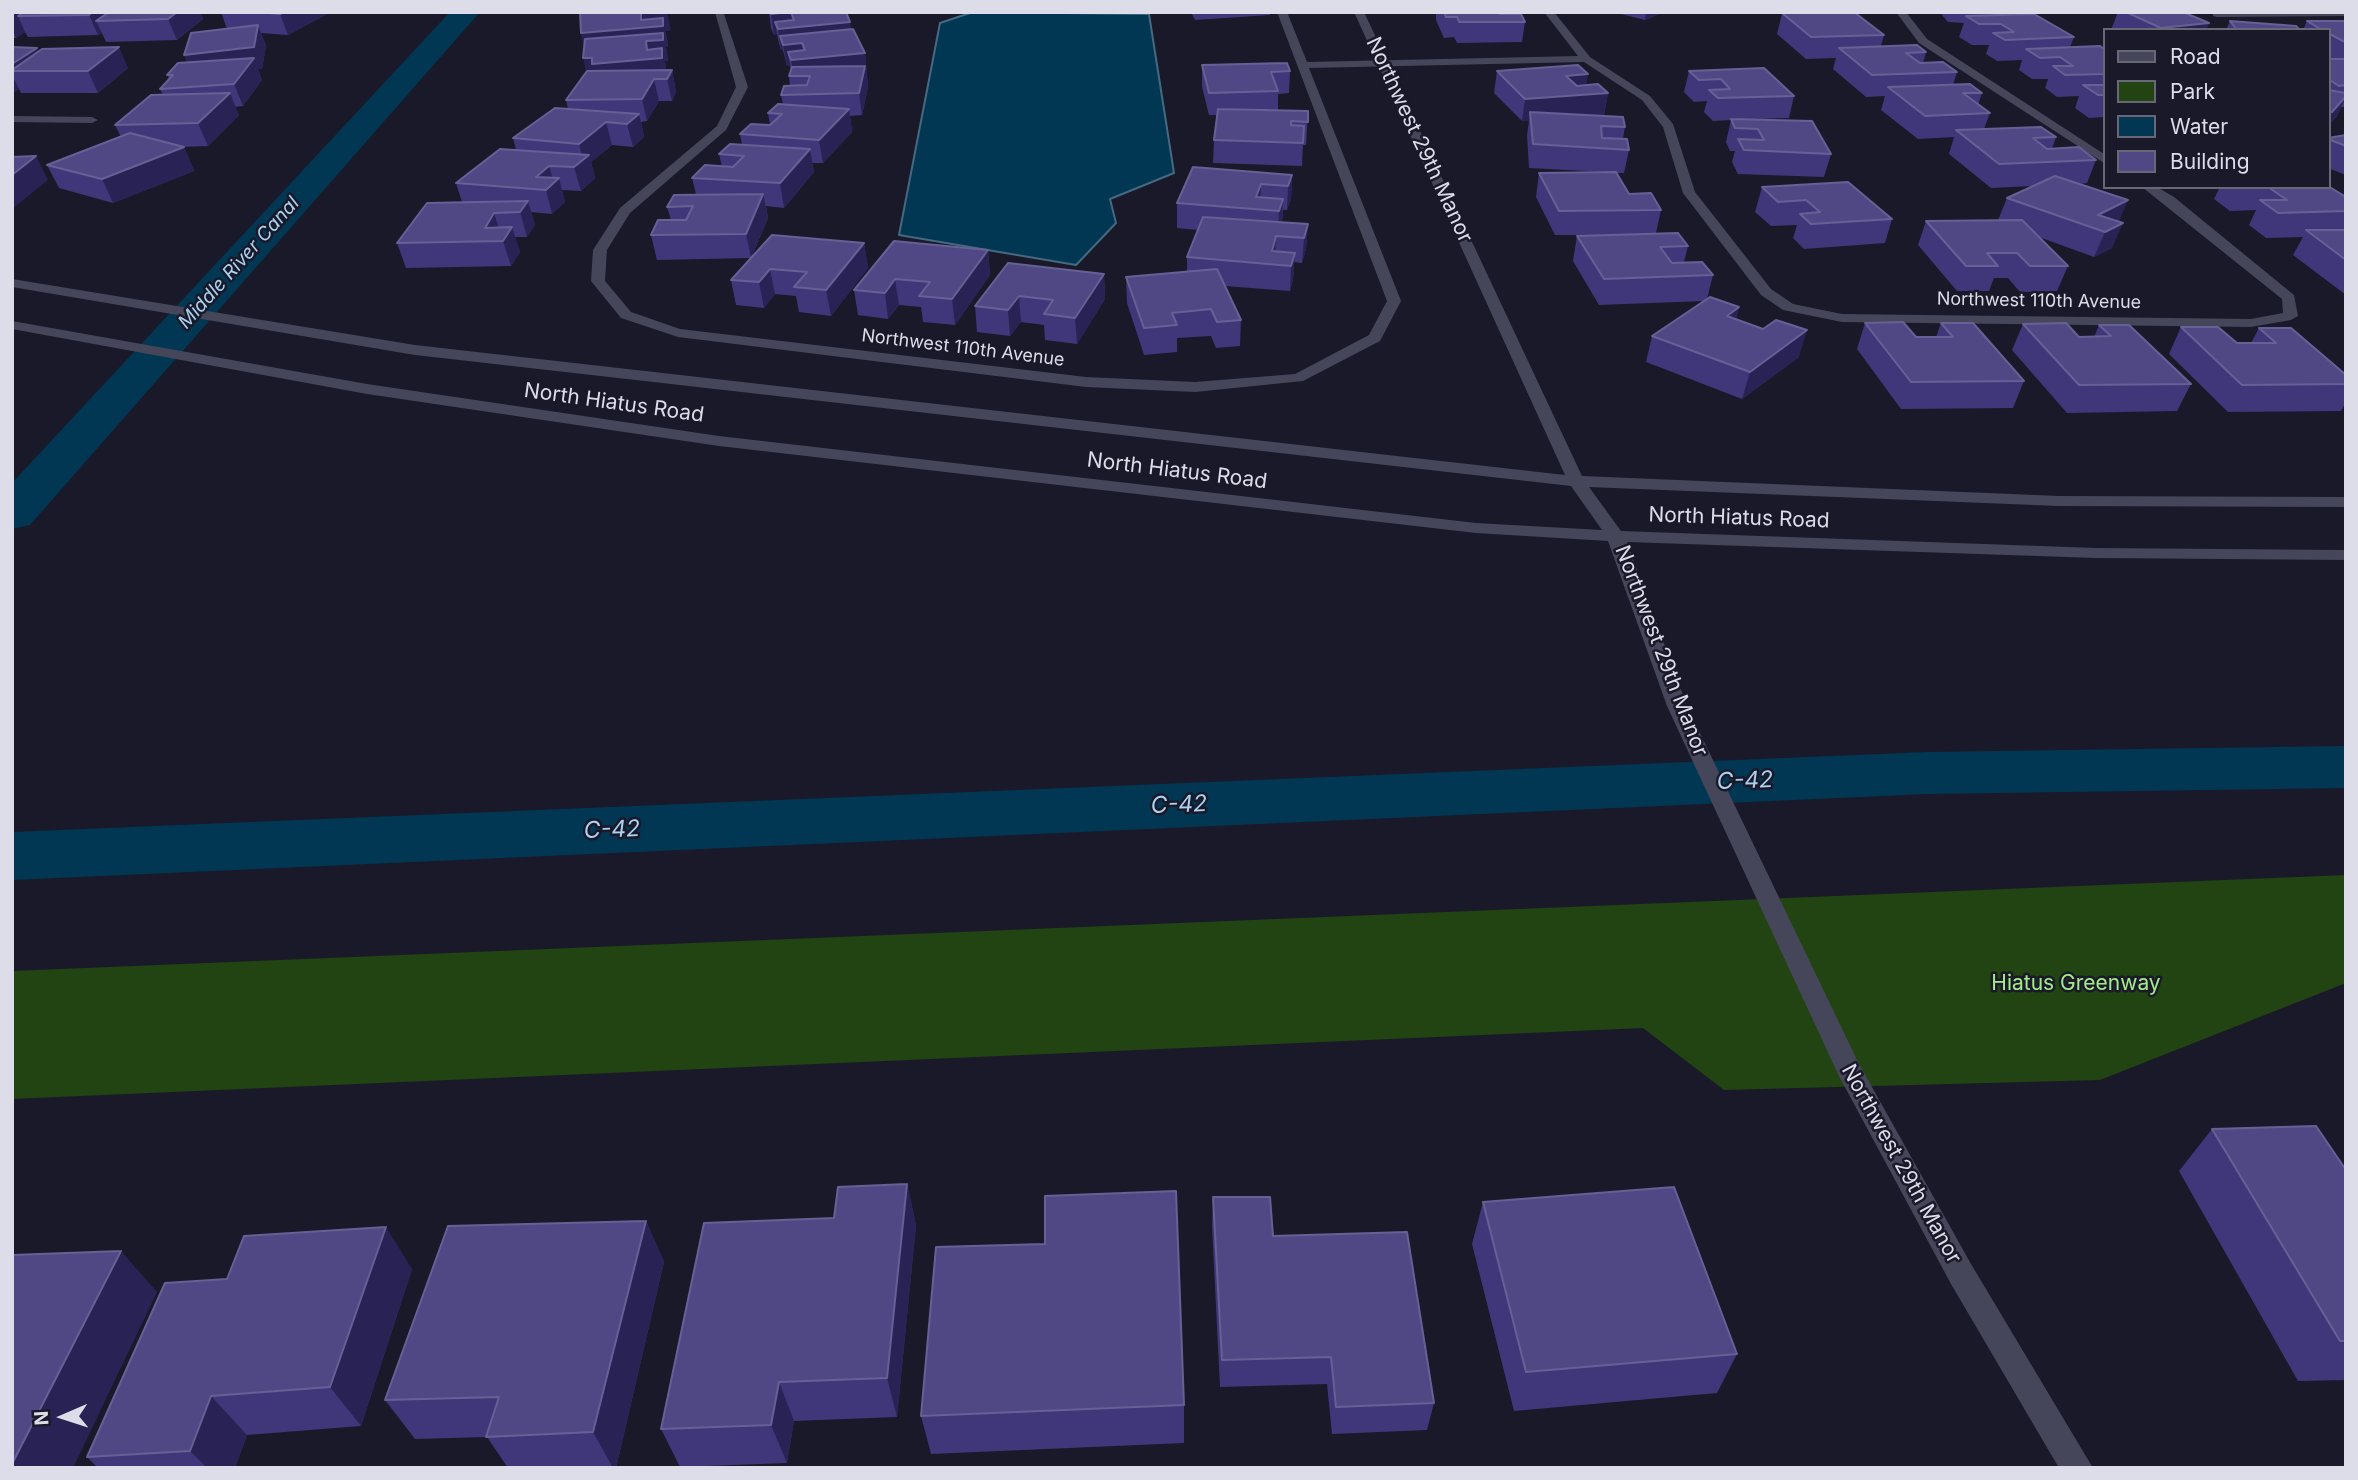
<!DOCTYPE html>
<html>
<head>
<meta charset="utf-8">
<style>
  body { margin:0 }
  #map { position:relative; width:2358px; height:1480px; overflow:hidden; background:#19192a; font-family:Inter,sans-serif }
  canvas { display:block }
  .frame { position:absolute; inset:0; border:14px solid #dddde9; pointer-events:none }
  .legend { position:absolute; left:2103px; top:28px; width:228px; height:161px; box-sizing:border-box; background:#19192a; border:2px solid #676776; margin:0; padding:9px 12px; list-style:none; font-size:21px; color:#dddde9 }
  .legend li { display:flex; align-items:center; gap:14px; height:35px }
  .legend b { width:35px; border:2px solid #676776 }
  .north { position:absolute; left:28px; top:1382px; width:70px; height:70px; -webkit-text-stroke:5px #19192a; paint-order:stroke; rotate:267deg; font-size:19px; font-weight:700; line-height:28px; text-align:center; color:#dddde9 }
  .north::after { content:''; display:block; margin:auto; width:24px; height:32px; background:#dddde9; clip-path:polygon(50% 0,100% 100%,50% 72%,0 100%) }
</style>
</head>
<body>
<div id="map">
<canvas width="2358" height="1480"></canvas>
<div class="frame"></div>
<ul class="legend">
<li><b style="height:9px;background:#46465a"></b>Road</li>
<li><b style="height:19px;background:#214412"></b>Park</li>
<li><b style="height:19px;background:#023753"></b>Water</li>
<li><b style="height:19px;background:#504885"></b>Building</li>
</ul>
<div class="north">N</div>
</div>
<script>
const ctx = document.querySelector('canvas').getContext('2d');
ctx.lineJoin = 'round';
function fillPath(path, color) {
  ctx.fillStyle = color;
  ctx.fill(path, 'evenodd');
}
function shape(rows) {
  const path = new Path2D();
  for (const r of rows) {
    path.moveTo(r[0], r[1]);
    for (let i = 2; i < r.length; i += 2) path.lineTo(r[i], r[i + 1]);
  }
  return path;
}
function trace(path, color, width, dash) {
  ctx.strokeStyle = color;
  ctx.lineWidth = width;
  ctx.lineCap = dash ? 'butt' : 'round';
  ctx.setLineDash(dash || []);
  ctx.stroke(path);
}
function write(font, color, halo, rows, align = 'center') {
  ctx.font = font + ' Inter,sans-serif';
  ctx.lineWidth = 5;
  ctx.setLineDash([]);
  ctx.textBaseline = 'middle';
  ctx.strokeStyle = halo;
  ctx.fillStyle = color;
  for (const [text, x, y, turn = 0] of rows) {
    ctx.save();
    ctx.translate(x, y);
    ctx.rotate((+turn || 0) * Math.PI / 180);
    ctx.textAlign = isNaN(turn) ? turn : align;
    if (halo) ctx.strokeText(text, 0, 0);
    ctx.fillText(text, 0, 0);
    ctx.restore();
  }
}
const green = shape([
  [2346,875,2346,983,2100,1080,1724,1090,1643,1028,12,1099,12,971]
]);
const water = shape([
  [973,12,1149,14,1174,173,1110,199,1116,223,1076,265,899,235,940,23,973,12]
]);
const canal = shape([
  [450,12,480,12,30,525,12,529,12,483,450,12],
  [2346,746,2346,788,1927,794,12,880,12,832,1927,752,2346,746]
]);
const street = shape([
  [715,12,726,12,724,14,748,87,726,130,630,213,607,250,605,281,631,312,680,329,1086,377,1195,382,1295,374,1369,335,1387,301,1277,12,1287,12,1307,62,1578,56,1544,12,1554,12,1590,57,1650,96,1673,124,1695,192,1771,289,1793,304,1842,314,2251,319,2283,313,2282,299,2142,187,2157,187,2174,197,2294,295,2298,316,2291,320,2251,327,1842,322,1783,310,1761,295,1683,193,1663,127,1642,100,1584,62,1309,68,1401,301,1380,341,1303,381,1195,392,1086,387,678,337,621,318,591,281,593,250,620,208,717,126,736,87,715,12],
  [1896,12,1906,12,1927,39,2104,154,2104,163,1919,43,1896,12],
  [2213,12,2346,12,2346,16,2217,17,2213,16,2213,12],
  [12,116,92,117,98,120,92,123,12,122,12,116]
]);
const secondary = shape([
  [1354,12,1364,12,1582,476,2059,496,2346,497,2346,507,2059,506,1589,487,1621,531,2096,548,2346,550,2346,560,2096,558,1627,542,1687,706,1858,1062,1971,1264,2093,1468,2059,1468,1951,1284,1839,1076,1667,706,1608,541,1476,533,719,446,367,394,12,329,12,321,367,384,719,436,1476,523,1602,530,1571,486,415,355,12,287,12,279,415,345,1565,475,1354,12]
]);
const wall = shape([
  [12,12,200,12,203,19,177,40,106,42,102,33,98,35,28,37,25,32,16,38,12,38],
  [221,12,329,13,288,35,261,33,266,46,262,69,258,69,262,80,243,106,235,107,239,115,208,146,181,147,184,147,194,171,113,203,59,188,47,165,121,137,115,125,163,95,160,89,169,79,167,75,187,62,184,55,227,29],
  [769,12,846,12,851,29,865,53,868,87,862,115,850,116,852,132,823,163,812,163,814,172,784,208,766,206,768,218,752,256,864,243,868,268,831,316,799,312,796,296,775,294,764,308,736,305,731,280,750,258,657,260,651,235,671,220,667,207,696,194,692,178,722,167,719,154,742,145,740,134,770,125,768,113,783,104,781,95,790,86,789,76,791,70,790,66,787,66,783,50,781,50,779,43,777,34,774,35,771,28],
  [1191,12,1270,12,1270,15,1195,20],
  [1436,12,1516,12,1516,14,1525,22,1522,42,1457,43,1454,37,1444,38,1436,20],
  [1613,12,1664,12,1645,20],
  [1776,12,1854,12,1884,35,1881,46,1926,52,1923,63,1957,72,1953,85,1982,93,1978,105,1990,113,1984,129,2056,137,2052,149,2096,160,2087,183,2080,184,2119,222,2112,248,2094,257,2039,237,2068,266,2057,291,2020,292,2008,278,1994,278,1989,291,1957,291,1918,245,1926,221,1998,220,2007,198,2033,186,1991,188,1949,154,1954,137,1918,139,1881,110,1885,96,1866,97,1833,69,1836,58,1806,59,1777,34,1782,14],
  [1943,12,2023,12,2022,14,2074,37,2070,47,2104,49,2104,117,2089,118,2075,108,2079,96,2057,97,2045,88,2048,79,2032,79,2019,70,2022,60,1997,61,1986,54,1989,45,1972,45,1959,37,1964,23,1948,22,1942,15],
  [2118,12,2183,12,2209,23,2206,30,2111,30],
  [2230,21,2300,30,2226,30],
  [2307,21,2346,21,2346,107,2341,107,2337,116,2328,126,2328,30,2303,30],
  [671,30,665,31,667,39,668,47,666,47,668,61,665,61,666,70,672,70,676,92,672,101,659,101,647,121,641,122,644,137,633,147,612,145,591,162,595,178,581,191,562,190,565,202,552,214,531,212,535,225,527,237,515,237,520,252,511,266,406,268,397,243,462,202,456,183,516,150,513,138,568,109,566,100,586,72,584,46,581,33],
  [12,47,37,48,38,52,128,68,98,93,21,93,19,89,12,93],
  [1202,65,1290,71,1289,93,1278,94,1278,110,1308,111,1306,145,1303,145,1302,166,1213,163,1214,140,1217,115,1209,115,1202,87],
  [1497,71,1586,85,1608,93,1604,115,1596,115,1625,127,1623,139,1629,150,1624,173,1616,173,1629,194,1661,210,1656,233,1688,246,1684,262,1713,275,1707,299,1739,307,1736,319,1799,357,1742,399,1646,362,1652,336,1704,301,1599,305,1573,261,1577,236,1620,235,1555,235,1536,197,1539,173,1605,172,1529,168,1527,135,1529,121,1522,121,1494,93],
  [1689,71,1794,96,1789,118,1753,119,1831,154,1824,177,1738,174,1732,162,1735,151,1730,151,1726,142,1731,120,1713,121,1704,112,1707,101,1694,102,1684,92],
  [2346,135,2346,175,2328,168,2328,138],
  [1292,175,1291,199,1287,210,1283,210,1282,222,1308,224,1306,249,1302,263,1294,262,1293,279,1290,291,1225,286,1241,320,1240,346,1216,348,1211,336,1177,338,1177,352,1144,355,1127,303,1126,277,1187,272,1187,257,1198,230,1177,228,1177,203],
  [1762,187,1892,219,1885,243,1804,249,1793,238,1797,225,1771,226,1755,212],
  [2220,187,2328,187,2346,197,2346,295,2293,255,2303,237,2266,238,2249,225,2256,210,2230,211,2214,199],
  [988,250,990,275,955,325,923,322,921,307,899,305,888,319,858,315,854,290],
  [1104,274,1105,299,1077,344,1045,340,1044,325,1021,322,1010,336,977,332,975,306],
  [1865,323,1916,337,1936,337,1941,323,2024,381,2013,408,1901,409,1857,349],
  [2023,324,2079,337,2094,337,2099,325,2191,384,2177,411,2067,413,2012,350],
  [2181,327,2237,343,2251,343,2259,328,2346,375,2346,402,2341,411,2228,412,2169,354],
  [2212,1129,2346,1170,2346,1380,2298,1381,2179,1171],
  [907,1184,916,1225,897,1417,794,1421,787,1463,680,1467,661,1429,834,1218],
  [1213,1197,1273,1236,1434,1403,1427,1430,1332,1434,1327,1384,1220,1387,1212,1226],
  [1483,1202,1737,1354,1717,1393,1514,1411,1472,1244],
  [646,1221,664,1262,616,1468,508,1468,487,1437,415,1439,385,1400],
  [412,1269,361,1426,247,1435,235,1468,98,1468,87,1457],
  [1184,1405,1184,1443,931,1454,921,1416]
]);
const shadedWall = shape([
  [14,12,47,12,18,16,25,32,16,38,12,29,12,14],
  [92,12,125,12,96,21,102,33,98,35,89,15],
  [177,12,200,12,203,19,177,40,168,19],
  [284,12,329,12,329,13,288,35,280,14],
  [639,12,667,12,671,30,665,31,668,47,666,47,668,61,665,61,667,79,654,79,659,101,647,121,642,99,588,80,583,58,649,59,586,54,581,33],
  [791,12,793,27,850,22,853,42,802,43,805,59,865,53,868,87,862,115,859,93,810,76,794,76,791,60,788,52,790,66,787,66,783,45,780,36,783,50,781,50,778,29,775,22,777,34,774,35,771,14],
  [1646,12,1664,12,1645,20],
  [2209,23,2206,30,2160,30,2161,28],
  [258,25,266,46,262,69,258,69,262,80,243,106,234,84,193,76,184,55],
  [119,47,128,68,98,93,88,71],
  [37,48,47,69,12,71,12,64],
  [672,70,676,92,672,101,667,79],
  [1588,74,1585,94,1608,93,1604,115,1531,121,1530,112,1529,121,1522,121,1525,99,1566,76],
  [12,75,19,89,13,93,12,91],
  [230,93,239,115,208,146,198,123],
  [2346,96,2337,116,2328,126,2328,120,2332,112],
  [849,109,852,132,823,163,819,140],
  [639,114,644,137,633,147,627,124],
  [606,122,612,145,591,162,595,178,581,191,574,167,583,160,579,144],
  [184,147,194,171,113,203,102,179],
  [810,149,814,172,784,208,780,183],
  [36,156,48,180,12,209,12,175],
  [549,166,554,183,559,178,565,202,552,214,546,190,536,177],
  [1292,175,1291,199,1287,210,1288,186],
  [1261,184,1260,208,1256,197],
  [763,194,768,218,751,258,746,234],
  [1283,199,1282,224,1278,236,1279,211],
  [2128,200,2118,224,2098,215],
  [528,201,535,225,527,237,520,212],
  [494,213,502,238,485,228],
  [2123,223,2112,248,2094,257,2105,232],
  [1308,224,1306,249,1302,263,1304,238],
  [512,227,520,252,511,266,503,241],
  [1276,236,1275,261,1272,251],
  [864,243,868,268,831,316,826,290],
  [988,250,990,275,955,325,952,299],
  [1295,253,1293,279,1290,291,1291,266],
  [770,269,775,294,764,308,759,282],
  [1104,274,1105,299,1077,344,1075,318],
  [895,279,899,305,888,319,885,293],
  [1019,296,1021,322,1010,336,1008,310],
  [1739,307,1732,333,1727,316],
  [1807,330,1799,357,1742,399,1750,372],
  [907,1184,916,1225,897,1417,887,1378],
  [646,1221,664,1262,616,1468,613,1468,593,1432],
  [386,1227,412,1269,361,1426,330,1387],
  [121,1251,157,1292,73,1468,17,1468,12,1464],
  [779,1382,794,1421,787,1463,771,1425],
  [211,1396,247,1435,235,1468,207,1468,190,1451]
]);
const building = shape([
  [24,12,92,12,89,15,18,16,24,12],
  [109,12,177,12,168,19,96,21,109,12],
  [256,12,284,12,280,14,256,12],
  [580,12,641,12,641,20,663,18,663,26,581,33,580,12],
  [770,12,789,12,771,14,770,12],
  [791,12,846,12,850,22,778,29,775,22,794,20,791,12],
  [1444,12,1499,12,1500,14,1521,14,1525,22,1459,22,1457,17,1446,17,1444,12],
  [1813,12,1854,12,1884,35,1811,37,1782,13,1813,12],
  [2126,12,2183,12,2209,23,2161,28,2126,12],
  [2034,14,2074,37,2005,40,1993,33,2014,32,2001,24,1979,24,1966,16,2034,14],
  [2230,21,2296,26,2300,30,2237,30,2230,21],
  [2307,21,2346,21,2346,41,2343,41,2328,33,2328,30,2322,30,2307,21],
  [258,25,254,47,184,55,191,33,258,25],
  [853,29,865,53,791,60,788,52,805,50,802,43,783,45,780,36,853,29],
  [663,33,663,40,646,41,647,50,662,48,662,58,592,64,592,58,583,58,585,39,663,33],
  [1917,45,1926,52,1906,53,1920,63,1943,62,1957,72,1872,75,1839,48,1917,45],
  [2100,46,2104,49,2104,74,2065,75,2053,66,2073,66,2060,57,2040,58,2026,49,2100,46],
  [12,47,37,48,12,64,12,47],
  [119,47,88,71,12,71,12,70,42,49,119,47],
  [254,58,234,84,160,89,173,75,167,75,178,63,254,58],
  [2328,59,2346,59,2346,85,2339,86,2328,79,2328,59],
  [1287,63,1290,71,1271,72,1278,91,1209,93,1202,65,1287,63],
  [1578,65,1588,74,1566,76,1577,86,1598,84,1608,93,1525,99,1497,71,1578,65],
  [865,66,859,93,781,95,784,86,807,85,810,76,789,76,792,67,865,66],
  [1764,68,1794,96,1718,98,1709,90,1730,89,1721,79,1699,80,1689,71,1764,68],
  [672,70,667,79,654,79,642,99,566,100,587,71,672,70],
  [1970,84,1982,93,1963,93,1990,113,1925,116,1888,87,1970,84],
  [2083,85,2104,85,2104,95,2098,95,2083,85],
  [2328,90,2346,93,2346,96,2332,112,2328,111,2328,90],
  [230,93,198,123,115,125,151,95,230,93],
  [778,104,849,109,819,140,740,134,751,124,770,125,782,114,768,113,778,104],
  [555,108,639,114,627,124,606,122,579,144,513,138,555,108],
  [1218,109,1308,111,1308,122,1291,121,1291,125,1304,126,1303,143,1214,140,1218,109],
  [1530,112,1623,117,1625,127,1601,126,1602,138,1627,139,1629,150,1533,144,1530,112],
  [1731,119,1812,121,1831,154,1744,150,1738,139,1764,140,1758,129,1735,128,1731,119],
  [2041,127,2056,137,2033,138,2047,149,2079,147,2096,160,1999,164,1956,130,2041,127],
  [130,133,184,147,102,179,47,165,130,133],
  [2346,135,2346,146,2328,139,2328,138,2346,135],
  [730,144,810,149,780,183,692,178,705,165,733,167,744,156,719,154,730,144],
  [500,149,589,155,574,167,549,166,536,177,559,178,546,190,456,183,500,149],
  [36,156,12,175,12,157,36,156],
  [1193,167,1292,175,1288,186,1261,184,1256,197,1283,199,1279,211,1177,203,1193,167],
  [1616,172,1629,194,1651,193,1661,210,1559,211,1539,173,1616,172],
  [2055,176,2128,200,2098,215,2123,223,2105,232,2007,198,2055,176],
  [1848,182,1892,219,1811,224,1800,214,1820,212,1806,200,1778,202,1762,187,1848,182],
  [2328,186,2346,197,2346,211,2278,213,2260,200,2287,200,2268,187,2328,187,2328,186],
  [763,194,746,234,651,235,658,220,686,220,693,206,667,207,674,195,763,194],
  [528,201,520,212,494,213,485,228,512,227,503,241,397,243,427,203,528,201],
  [1203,217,1308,224,1304,238,1276,236,1272,251,1295,253,1291,266,1187,257,1203,217],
  [2022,220,2068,266,2030,266,2017,253,1987,253,1998,266,1966,266,1926,221,2022,220],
  [2306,230,2346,230,2346,260,2306,230],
  [1678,233,1688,246,1660,247,1672,263,1702,262,1713,275,1604,279,1577,236,1678,233],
  [772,235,864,243,826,290,794,287,807,272,770,269,759,282,731,280,772,235],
  [894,241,988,250,952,299,919,296,930,282,895,279,885,293,854,290,894,241],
  [1008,263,1104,274,1075,318,1044,314,1053,300,1019,296,1008,310,975,306,1008,263],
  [1217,269,1241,320,1217,322,1211,309,1172,313,1177,325,1144,328,1126,277,1217,269],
  [1710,297,1739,307,1727,316,1763,329,1776,320,1807,330,1750,372,1652,336,1710,297],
  [1903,322,1916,337,1953,337,1941,323,1973,323,2024,381,1911,382,1865,323,1903,322],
  [2066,323,2079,337,2111,336,2099,325,2129,325,2191,384,2079,385,2023,324,2066,323],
  [2181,327,2218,327,2237,343,2276,343,2259,328,2291,328,2346,375,2346,384,2242,385,2181,327],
  [2316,1126,2346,1170,2346,1341,2340,1341,2212,1129,2316,1126],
  [907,1184,887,1378,779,1382,771,1425,661,1429,704,1223,834,1218,838,1187,907,1184],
  [1674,1187,1737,1354,1526,1372,1483,1202,1674,1187],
  [1176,1191,1184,1405,921,1416,936,1247,1045,1244,1045,1196,1176,1191],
  [1213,1197,1270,1197,1273,1236,1407,1232,1434,1403,1336,1407,1331,1357,1222,1360,1213,1197],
  [646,1221,593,1432,486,1437,499,1397,385,1400,448,1226,646,1221],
  [386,1227,330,1387,211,1396,190,1451,87,1457,165,1283,227,1279,244,1236,386,1227],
  [121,1251,12,1464,12,1255,121,1251]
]);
const farStreetnames = [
  ["Northwest 110th Avenue",2039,301,1],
  ["Northwest 110th Avenue",963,348,7]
];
const farWaternames = [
  ["Middle River Canal",239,263,-48]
];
const streetNames = [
  ["Northwest 29th Manor",1419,140,65],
  ["North Hiatus Road",614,403,8],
  ["North Hiatus Road",1177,471,7],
  ["North Hiatus Road",1739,518,2],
  ["Northwest 29th Manor",1661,651,69],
  ["Northwest 29th Manor",1901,1164,61]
];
const parkNames = [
  ["Hiatus Greenway",2076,984]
];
const waterNames = [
  ["C-42",1745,781,-2],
  ["C-42",1179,805,-2],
  ["C-42",612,830,-2]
];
fillPath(green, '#214412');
fillPath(water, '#023753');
trace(water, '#446980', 2);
fillPath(canal, '#023753');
fillPath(street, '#46465a');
fillPath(secondary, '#46465a');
fillPath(wall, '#3f3779');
fillPath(shadedWall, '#292355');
fillPath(building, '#504885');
trace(building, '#666095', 2);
write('18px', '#dddde9', '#19192a', farStreetnames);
write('italic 19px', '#aad2f0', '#19192a', farWaternames);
write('21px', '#dddde9', '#19192a', streetNames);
write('21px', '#a4eb88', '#19192a', parkNames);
write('italic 23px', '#aad2f0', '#19192a', waterNames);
</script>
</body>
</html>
